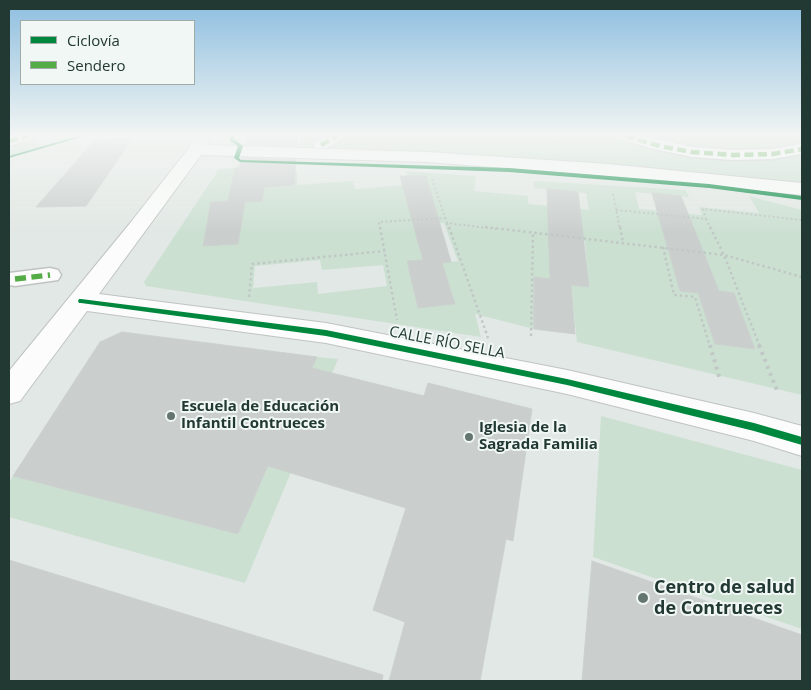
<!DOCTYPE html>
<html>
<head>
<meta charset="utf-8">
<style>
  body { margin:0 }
  #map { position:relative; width:811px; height:690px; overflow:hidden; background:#e2e8e5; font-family:"Open Sans",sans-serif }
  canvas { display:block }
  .frame { position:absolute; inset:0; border:10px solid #223933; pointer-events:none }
  .legend { position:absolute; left:20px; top:20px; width:175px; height:65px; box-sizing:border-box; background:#f0f7f4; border:1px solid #9eaba7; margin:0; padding:6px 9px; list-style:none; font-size:15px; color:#223933 }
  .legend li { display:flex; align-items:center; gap:10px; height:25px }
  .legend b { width:25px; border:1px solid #9eaba7 }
</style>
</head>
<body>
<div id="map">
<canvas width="811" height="690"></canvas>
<div class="frame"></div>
<ul class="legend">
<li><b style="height:6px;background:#00873e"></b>Ciclovía</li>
<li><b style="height:6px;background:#53ac45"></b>Sendero</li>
</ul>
</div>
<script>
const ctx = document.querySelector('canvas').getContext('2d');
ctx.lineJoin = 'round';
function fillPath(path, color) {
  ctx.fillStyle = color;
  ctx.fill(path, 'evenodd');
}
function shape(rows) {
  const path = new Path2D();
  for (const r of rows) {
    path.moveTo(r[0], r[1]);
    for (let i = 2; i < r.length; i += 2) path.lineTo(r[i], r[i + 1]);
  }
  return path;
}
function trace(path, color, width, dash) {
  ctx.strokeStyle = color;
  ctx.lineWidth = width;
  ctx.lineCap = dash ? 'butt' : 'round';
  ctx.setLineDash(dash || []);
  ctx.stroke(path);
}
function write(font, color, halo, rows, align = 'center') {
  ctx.font = font + ' "Open Sans",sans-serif';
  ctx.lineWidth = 4;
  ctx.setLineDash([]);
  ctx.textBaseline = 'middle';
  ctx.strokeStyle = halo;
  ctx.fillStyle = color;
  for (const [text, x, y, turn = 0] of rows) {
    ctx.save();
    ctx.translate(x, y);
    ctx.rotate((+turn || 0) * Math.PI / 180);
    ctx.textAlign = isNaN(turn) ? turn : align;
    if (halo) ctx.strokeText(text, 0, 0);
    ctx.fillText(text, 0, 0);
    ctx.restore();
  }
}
const green = shape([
  [300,136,802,136,802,189,734,181,300,152],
  [35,140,41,147,9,156,9,147],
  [266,167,297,172,297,185,353,181,355,189,405,185,435,207,426,176,407,176,406,171,476,176,474,191,528,196,528,204,589,210,586,193,534,188,534,181,686,190,689,197,635,192,639,209,702,215,699,207,759,213,749,196,802,210,802,395,577,342,571,285,589,287,585,241,549,239,550,279,534,277,534,329,475,314,481,337,146,286,144,282,219,169,235,168,228,201,211,202,203,246,238,243,245,202,262,200],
  [444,223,458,261,442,263,455,304,418,308,407,261,423,260,414,226],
  [668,250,704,256,719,291,734,293,755,349,715,344,698,293,680,291],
  [320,260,322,270,383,265,387,286,318,294,317,282,253,288,255,266],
  [317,357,338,359,245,583,9,517,9,482,13,476,238,534],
  [601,416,802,470,802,629,593,557]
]);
const building = shape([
  [247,136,298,136,297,146,245,144,247,136],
  [133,138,86,206,36,207,95,140,133,138],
  [242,158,296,160,294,185,264,187,262,201,245,202,238,244,203,246,211,202,228,201,235,168,239,168,242,158],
  [400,176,426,176,451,262,442,263,455,304,418,308,407,261,423,260,400,176],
  [547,189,578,192,589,287,571,285,575,334,534,329,534,277,550,279,547,189],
  [652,193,681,196,719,291,734,293,755,349,715,344,698,293,680,291,652,193],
  [122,332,317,357,312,368,424,396,428,383,532,409,513,541,506,539,480,681,389,681,405,622,373,610,406,508,268,466,238,534,13,476,100,342,122,332],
  [9,560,383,675,382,681,9,681,9,560],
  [592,561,802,635,802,681,582,681,592,561]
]);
const pathFar2 = shape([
  [553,144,560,136],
  [432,179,447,223,496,229],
  [613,194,620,229],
  [616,210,706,219,703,209,802,220],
  [706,219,711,229],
  [447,223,449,229],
  [380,229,379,222,445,218]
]);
const pathFar1 = shape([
  [380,227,397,320],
  [449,227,488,338],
  [485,227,724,255,802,277],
  [620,227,623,242],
  [710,227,724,255,760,347],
  [663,247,674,295,695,297,710,347],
  [249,297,252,264,385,251],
  [531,336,533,233]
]);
const path = shape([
  [710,345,720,380],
  [759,345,778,393]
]);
const pedestrian = shape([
  [9,136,35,136,32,139,9,146,9,136],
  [326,136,345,136,327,148,315,148,313,145,315,142,326,136],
  [617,136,642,136,692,147,733,150,772,149,802,144,802,154,772,159,733,160,692,157,654,149,620,139,617,136],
  [50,268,58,270,61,275,58,280,15,286,9,285,9,273,50,268]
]);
const minor = shape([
  [194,136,210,136,207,145,427,152,608,164,802,183,802,195,608,176,427,162,201,155,99,294,326,323,567,370,754,413,802,426,802,456,754,441,567,394,326,343,87,311,20,401,9,404,9,371,131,222,188,149,194,136]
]);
const quietFar1 = shape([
  [625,136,660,146,692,152,733,155,772,154,802,149],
  [9,141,27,136],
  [321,145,337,136]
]);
const quiet = shape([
  [15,279,50,275]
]);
const cycleway = shape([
  [78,136,85,136,9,158,9,156,78,136],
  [230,136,234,136,234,139,243,146,239,158,241,160,509,168,709,184,802,196,802,200,709,188,509,172,240,162,234,158,238,146,230,141,230,136],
  [79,299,81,299,326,330,567,379,754,423,802,437,802,445,754,431,567,385,326,336,81,303,79,303,78,301,79,299]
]);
const markers = [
  [171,416,5,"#657671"],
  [469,437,5,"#657671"],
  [643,598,6,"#657671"]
];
const streetNames = [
  ["CALLE RÍO SELLA",447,343,11]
];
const poiNames = [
  ["Escuela de Educación",181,407],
  ["Infantil Contrueces",181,424],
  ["Iglesia de la",479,428],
  ["Sagrada Familia",479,445]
];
const nearPoinames = [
  ["Centro de salud",654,588],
  ["de Contrueces",654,609]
];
fillPath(green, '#cce0d2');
fillPath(building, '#cacfcd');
trace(building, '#cbd1ce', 1);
trace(pedestrian, '#bfc4c2', 3);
trace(minor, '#bfc4c2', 2);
trace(pathFar2, '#c0c8c5', 2, [2, 2.5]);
trace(pathFar1, '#c0c8c5', 2.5, [2.5, 3]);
trace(path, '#c0c8c5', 4, [3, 4.5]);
fillPath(pedestrian, '#fbfcfb');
fillPath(minor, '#fbfcfb');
trace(quietFar1, '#53ac45', 4.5, [9, 4.5]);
trace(quiet, '#53ac45', 5.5, [11, 5.5]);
fillPath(cycleway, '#00873e');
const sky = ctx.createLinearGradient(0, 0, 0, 233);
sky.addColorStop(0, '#8dbee0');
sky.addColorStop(0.58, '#f2f5f3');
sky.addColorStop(1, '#f2f5f300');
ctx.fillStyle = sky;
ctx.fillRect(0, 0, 811, 233);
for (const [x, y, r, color] of markers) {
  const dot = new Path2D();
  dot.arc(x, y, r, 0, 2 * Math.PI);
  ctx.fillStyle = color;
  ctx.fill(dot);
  trace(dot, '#f0f7f4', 2);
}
write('15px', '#223933', '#f0f7f4', streetNames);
write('bold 15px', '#223933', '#f0f7f4', poiNames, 'left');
write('bold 18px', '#223933', '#f0f7f4', nearPoinames, 'left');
</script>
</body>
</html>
